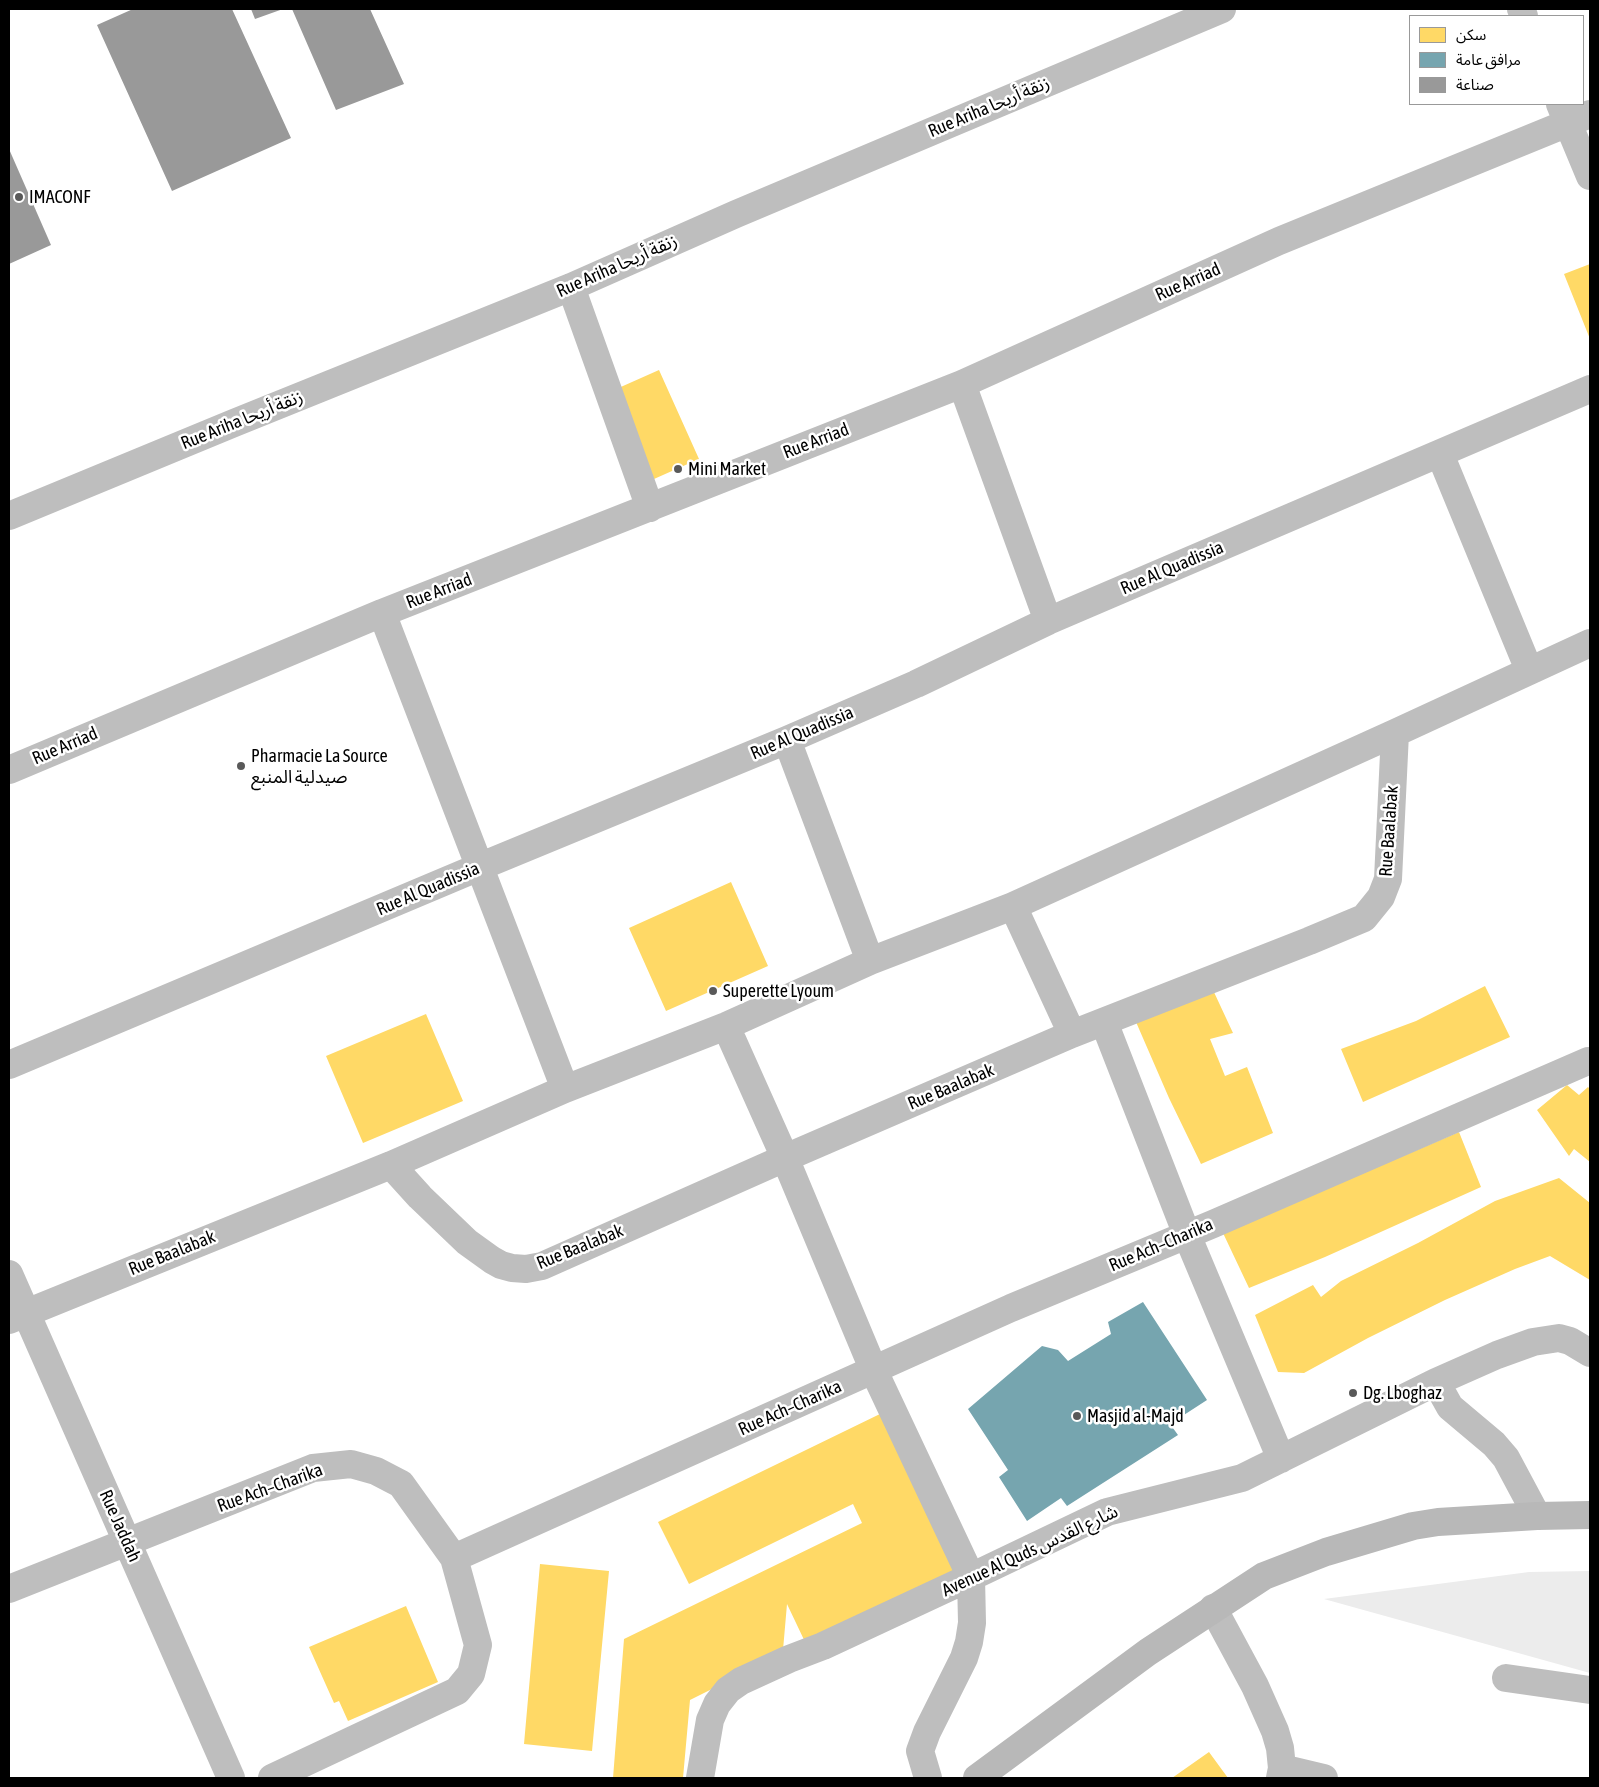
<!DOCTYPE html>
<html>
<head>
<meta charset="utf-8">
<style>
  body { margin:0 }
  #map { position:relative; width:1599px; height:1787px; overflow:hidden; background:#fff; font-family:"Asap Condensed","Noto Sans Arabic",sans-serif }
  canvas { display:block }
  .frame { position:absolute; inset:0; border:10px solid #000; pointer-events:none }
  .legend { position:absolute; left:1409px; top:15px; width:175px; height:90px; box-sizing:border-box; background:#fff; border:1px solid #999; margin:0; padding:6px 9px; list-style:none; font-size:15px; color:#000 }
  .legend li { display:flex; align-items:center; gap:10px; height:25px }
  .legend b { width:25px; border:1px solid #999 }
</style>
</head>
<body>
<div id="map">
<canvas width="1599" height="1787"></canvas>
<div class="frame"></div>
<ul class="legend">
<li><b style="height:14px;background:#ffd966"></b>سكن</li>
<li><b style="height:14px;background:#76a5af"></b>مرافق عامة</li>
<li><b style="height:14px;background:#999"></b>صناعة</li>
</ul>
</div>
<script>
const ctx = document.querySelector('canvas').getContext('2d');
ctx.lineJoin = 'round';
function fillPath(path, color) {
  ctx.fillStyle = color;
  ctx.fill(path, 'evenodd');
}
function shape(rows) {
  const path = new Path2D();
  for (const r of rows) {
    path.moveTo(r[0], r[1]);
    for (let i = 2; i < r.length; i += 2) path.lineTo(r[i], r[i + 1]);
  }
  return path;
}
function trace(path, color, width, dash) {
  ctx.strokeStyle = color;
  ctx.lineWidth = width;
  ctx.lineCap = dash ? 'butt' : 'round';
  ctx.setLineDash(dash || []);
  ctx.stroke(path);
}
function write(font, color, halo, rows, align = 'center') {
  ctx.font = font + ' "Asap Condensed","Noto Sans Arabic",sans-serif';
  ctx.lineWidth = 5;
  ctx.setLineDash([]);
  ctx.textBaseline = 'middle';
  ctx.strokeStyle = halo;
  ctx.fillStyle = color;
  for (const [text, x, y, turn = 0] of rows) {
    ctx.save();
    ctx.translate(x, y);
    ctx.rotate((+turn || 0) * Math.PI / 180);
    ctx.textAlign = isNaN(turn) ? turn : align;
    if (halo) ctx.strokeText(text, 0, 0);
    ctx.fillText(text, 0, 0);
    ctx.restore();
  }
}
const green = shape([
  [1590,1571,1590,1673,1324,1599,1529,1572]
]);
const homes = shape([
  [1590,264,1590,339,1564,274],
  [659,370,699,459,654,479,614,390],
  [731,882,768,966,666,1011,629,928],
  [1485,986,1510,1037,1363,1102,1341,1049,1416,1021],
  [1213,990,1233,1033,1210,1039,1225,1076,1247,1067,1273,1133,1201,1164,1169,1098,1136,1022],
  [426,1014,463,1101,363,1143,326,1056],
  [1567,1085,1579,1095,1588,1087,1590,1089,1590,1162,1574,1149,1569,1156,1537,1110],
  [1459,1132,1481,1187,1325,1257,1249,1288,1223,1233],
  [1559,1178,1590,1203,1590,1280,1550,1256,1515,1269,1445,1300,1368,1338,1304,1373,1278,1372,1255,1315,1313,1285,1321,1297,1341,1281,1418,1243,1495,1201],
  [882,1413,958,1569,806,1644,787,1604,783,1650,744,1673,690,1700,683,1778,613,1778,624,1639,862,1523,853,1504,689,1584,658,1522],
  [540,1564,609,1571,592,1751,524,1744],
  [406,1606,438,1682,348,1721,339,1701,334,1703,309,1647],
  [1209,1752,1228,1778,1172,1778]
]);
const public = shape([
  [1143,1302,1207,1400,1170,1424,1178,1435,1067,1506,1061,1498,1027,1521,999,1477,1008,1470,968,1409,1042,1346,1058,1350,1068,1361,1111,1334,1108,1322]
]);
const industry = shape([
  [133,9,232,9,291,138,172,191,97,25],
  [251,9,283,9,255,19],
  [292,9,370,9,404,84,336,110],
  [9,149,51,245,9,264]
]);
const street = shape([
  [1521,9,1524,16],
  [1560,104,1590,176],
  [571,287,650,508],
  [962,384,1048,621],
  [1440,454,1529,670],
  [9,516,234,423,571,287,736,214,1222,9],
  [382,613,565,1089],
  [787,740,870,961],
  [9,770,382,613,962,384,1279,241,1590,114],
  [1013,906,1072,1034],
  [1104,1022,1187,1235,1281,1459],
  [726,1026,785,1158,874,1371,971,1577,972,1623,969,1642,964,1658,927,1732,920,1751,928,1778],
  [9,1065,479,867,787,740,916,684,1048,621,1590,389],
  [391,1165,420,1197,467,1242,492,1260,501,1265,512,1268,526,1269,542,1266,785,1158,1072,1034,1309,941,1364,918,1381,897,1388,879,1395,733],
  [9,1274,231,1778],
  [9,1320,391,1165,565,1089,726,1026,870,961,1013,906,1395,733,1590,643],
  [1436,1382,1450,1407,1494,1444,1506,1458,1537,1516],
  [454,1558,1011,1308,1213,1224,1588,1061],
  [9,1589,313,1468,351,1464,376,1471,401,1484,454,1558,478,1645,471,1674,457,1691,272,1778],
  [1213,1608,1255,1686,1275,1731,1280,1748,1282,1768,1280,1778],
  [1506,1678,1590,1690],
  [1282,1768,1324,1778],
  [700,1778,710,1720,717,1704,728,1690,741,1681,789,1659,823,1646,971,1577,1107,1512,1242,1478,1436,1382,1497,1355,1533,1342,1559,1338,1570,1341,1590,1353]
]);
const secondary = shape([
  [977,1778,1148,1652,1264,1576,1326,1552,1413,1526,1438,1522,1537,1516,1590,1515]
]);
const markers = [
  [19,197,5,"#595959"],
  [678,469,5,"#595959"],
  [241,766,5,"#595959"],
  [713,991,5,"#595959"],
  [1353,1393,5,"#595959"],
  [1077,1416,5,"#595959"]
];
const streetNames = [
  ["Rue Ariha زنقة أريحا",989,107,-23],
  ["Rue Ariha زنقة أريحا",617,266,-24],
  ["Rue Arriad",1188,282,-24],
  ["Rue Ariha زنقة أريحا",242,420,-22],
  ["Rue Arriad",816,441,-21],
  ["Rue Al Quadissia",1172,568,-23],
  ["Rue Arriad",439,591,-21],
  ["Rue Al Quadissia",802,733,-23],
  ["Rue Arriad",65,746,-23],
  ["Rue Baalabak",1389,831,-86],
  ["Rue Al Quadissia",428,889,-23],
  ["Rue Baalabak",951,1087,-23],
  ["Rue Ach–Charika",1161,1245,-23],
  ["Rue Baalabak",580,1247,-22],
  ["Rue Baalabak",172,1253,-22],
  ["Rue Ach–Charika",790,1408,-24],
  ["Rue Ach–Charika",270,1488,-20],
  ["Rue Jaddah",120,1526,66],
  ["Avenue Al Quds شارع القدس",1030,1551,-25]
];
const poiNames = [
  ["IMACONF",29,197],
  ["Mini Market",688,469],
  ["Pharmacie La Source",251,756],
  ["صيدلية المنبع",251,777],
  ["Superette Lyoum",723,991],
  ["Dg. Lboghaz",1363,1393],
  ["Masjid al-Majd",1087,1416]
];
fillPath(green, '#ececec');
fillPath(homes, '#ffd966');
fillPath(public, '#76a5af');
fillPath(industry, '#999');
trace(street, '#bebebe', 28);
trace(secondary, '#b8b8b8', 28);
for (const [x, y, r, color] of markers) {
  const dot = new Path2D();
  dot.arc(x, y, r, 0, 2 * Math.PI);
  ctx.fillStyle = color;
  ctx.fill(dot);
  trace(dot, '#fff', 2);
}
write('18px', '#000', '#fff', streetNames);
write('18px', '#000', '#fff', poiNames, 'left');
</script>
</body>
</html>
